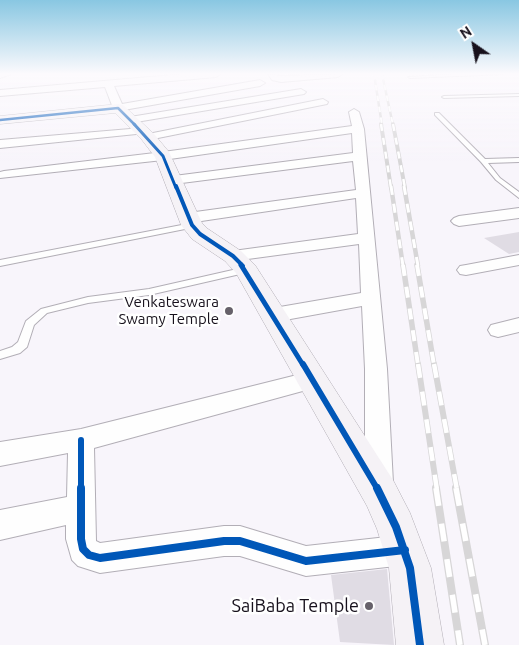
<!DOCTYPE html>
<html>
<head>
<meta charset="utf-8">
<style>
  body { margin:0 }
  #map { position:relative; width:519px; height:645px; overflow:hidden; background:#f8f5fb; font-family:Ubuntu,sans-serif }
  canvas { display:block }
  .north { position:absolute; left:449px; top:20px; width:50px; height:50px; -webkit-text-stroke:4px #fff; paint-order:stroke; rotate:327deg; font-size:14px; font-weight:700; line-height:20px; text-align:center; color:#17111c }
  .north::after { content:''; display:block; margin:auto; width:18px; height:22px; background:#17111c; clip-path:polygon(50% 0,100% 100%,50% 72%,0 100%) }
</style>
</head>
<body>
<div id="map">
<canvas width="519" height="645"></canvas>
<div class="north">N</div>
</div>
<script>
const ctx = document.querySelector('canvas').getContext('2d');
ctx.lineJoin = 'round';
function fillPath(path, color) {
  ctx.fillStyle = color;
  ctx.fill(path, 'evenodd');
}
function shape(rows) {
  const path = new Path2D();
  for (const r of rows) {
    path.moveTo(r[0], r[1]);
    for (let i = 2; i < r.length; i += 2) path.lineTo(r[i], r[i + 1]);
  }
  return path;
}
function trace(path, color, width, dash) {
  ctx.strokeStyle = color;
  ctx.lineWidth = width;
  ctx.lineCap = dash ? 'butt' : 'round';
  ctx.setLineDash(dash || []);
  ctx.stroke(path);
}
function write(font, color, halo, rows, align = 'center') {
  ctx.font = font + ' Ubuntu,sans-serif';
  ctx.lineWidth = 5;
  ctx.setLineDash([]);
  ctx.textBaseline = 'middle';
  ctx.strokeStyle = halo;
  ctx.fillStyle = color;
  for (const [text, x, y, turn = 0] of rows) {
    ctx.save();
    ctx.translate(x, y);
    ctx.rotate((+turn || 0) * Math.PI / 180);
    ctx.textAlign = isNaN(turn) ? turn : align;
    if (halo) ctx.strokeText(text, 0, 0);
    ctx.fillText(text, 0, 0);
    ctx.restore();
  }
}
const building = shape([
  [519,232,519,252,509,254,484,238],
  [387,569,394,645,340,642,331,575]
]);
const lane = shape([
  [456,74,504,74,410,78,408,77,456,74],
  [519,94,519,96,444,98,442,97,444,96,519,94],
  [435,113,439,113,485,159,519,158,519,162,488,163,500,178,519,192,519,198,496,180,481,162,435,115,435,113],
  [192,223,195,223,195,227,0,266,0,260,192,223],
  [246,267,249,268,250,270,249,272,149,295,88,303,47,313,34,325,27,347,20,353,0,359,0,351,12,347,18,342,26,321,41,309,88,297,149,289,246,267]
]);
const street = shape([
  [0,74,11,74,0,78,0,74],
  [184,74,220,74,216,77,114,86,122,104,260,80,265,83,260,86,118,111,113,108,105,87,0,96,0,90,184,74],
  [268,74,281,76,342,74,338,77,281,82,272,80,268,74],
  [301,89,306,92,304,94,130,123,125,120,130,117,301,89],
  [323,99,328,102,327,104,148,140,142,137,148,134,323,99],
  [354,109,359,112,364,129,387,369,393,483,389,492,379,496,369,492,365,483,365,369,362,306,274,322,267,320,264,315,267,310,274,308,361,293,359,244,233,261,227,260,224,256,227,252,233,251,358,234,356,198,188,223,183,221,180,218,183,215,188,213,356,190,353,161,174,184,167,180,174,176,353,153,352,133,163,160,0,178,0,172,4,171,163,152,352,126,349,112,354,109],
  [142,128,146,129,148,131,146,133,0,148,0,140,142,128],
  [519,208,519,218,459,226,454,224,451,221,454,218,459,216,519,208],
  [519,255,519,265,466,275,460,274,457,270,460,266,466,265,519,255],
  [519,318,519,332,498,337,491,335,488,330,491,325,519,318],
  [313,371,321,374,324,380,321,386,94,448,96,541,100,543,224,526,240,526,306,546,405,535,416,539,420,550,416,561,405,565,306,576,240,556,224,556,100,573,78,566,72,560,66,539,66,525,0,540,0,510,67,497,68,453,0,466,0,442,81,429,313,371]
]);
const secondary = shape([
  [118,104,123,105,154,134,169,152,202,223,208,229,241,251,255,265,393,480,410,513,431,568,444,645,396,645,389,568,377,529,367,506,236,273,225,261,192,239,181,225,155,157,142,140,115,113,0,124,0,116,118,104]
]);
const railFar5 = shape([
  [374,74,382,125],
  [382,74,393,125]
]);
const railFar4 = shape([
  [381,124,391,188],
  [393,124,405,188]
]);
const railFar3 = shape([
  [391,186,403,266],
  [404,186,418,266]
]);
const railFar2 = shape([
  [403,265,418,365],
  [417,265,434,365]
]);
const railFar1 = shape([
  [418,364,437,490],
  [434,364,457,490]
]);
const rail = shape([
  [436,488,460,645],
  [456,488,485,645]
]);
const cyclewayFar5 = shape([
  [0,120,118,108,135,125]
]);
const cyclewayFar4 = shape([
  [134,124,163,156,176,188]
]);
const cyclewayFar3 = shape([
  [176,186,192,225,200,234,233,256,243,266]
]);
const cyclewayFar2 = shape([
  [241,265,303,365]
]);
const cyclewayFar1 = shape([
  [303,364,378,490],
  [81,440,81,490]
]);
const cycleway = shape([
  [81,488,81,539,83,549,89,555,100,558,224,541,240,541,306,561,405,550],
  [377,488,396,527,410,568,420,645]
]);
const markers = [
  [229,311,5,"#66616a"],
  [369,606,5,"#66616a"]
];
const poiNames = [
  ["Venkateswara",219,302],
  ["Swamy Temple",219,319]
];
const nearPoinames = [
  ["SaiBaba Temple",359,606]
];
fillPath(building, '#e0dce4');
trace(lane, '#b2aeb6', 2);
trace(street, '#b2aeb6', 2);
trace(secondary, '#b2aeb6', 1);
fillPath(lane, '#fefefe');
fillPath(street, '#fefefe');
fillPath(secondary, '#f5f2f6');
trace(railFar5, '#d7d6d7', 2.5);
trace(railFar4, '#d7d6d7', 4);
trace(railFar3, '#d7d6d7', 4.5);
trace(railFar2, '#d7d6d7', 5.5);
trace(railFar1, '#d7d6d7', 6);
trace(rail, '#d7d6d7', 8);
trace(railFar5, '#fff', 2, [5.5]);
trace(railFar4, '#fff', 2.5, [7]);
trace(railFar3, '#fff', 3, [9]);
trace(railFar2, '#fff', 4, [11]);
trace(railFar1, '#fff', 4.5, [14]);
trace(rail, '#fff', 5.5, [18]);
trace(cyclewayFar5, '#0057b8', 2.5);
trace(cyclewayFar4, '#0057b8', 3);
trace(cyclewayFar3, '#0057b8', 4);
trace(cyclewayFar2, '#0057b8', 5);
trace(cyclewayFar1, '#0057b8', 6);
trace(cycleway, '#0057b8', 8);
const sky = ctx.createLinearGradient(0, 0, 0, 164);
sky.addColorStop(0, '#89c7e2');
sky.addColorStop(0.45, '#fcfafd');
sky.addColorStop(1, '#fcfafd00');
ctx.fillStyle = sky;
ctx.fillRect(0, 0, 519, 164);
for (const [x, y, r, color] of markers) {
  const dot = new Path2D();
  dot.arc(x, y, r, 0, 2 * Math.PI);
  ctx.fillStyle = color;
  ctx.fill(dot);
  trace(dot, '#fff', 2);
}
write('15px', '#17111c', '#fff', poiNames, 'right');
write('18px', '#17111c', '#fff', nearPoinames, 'right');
</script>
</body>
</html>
